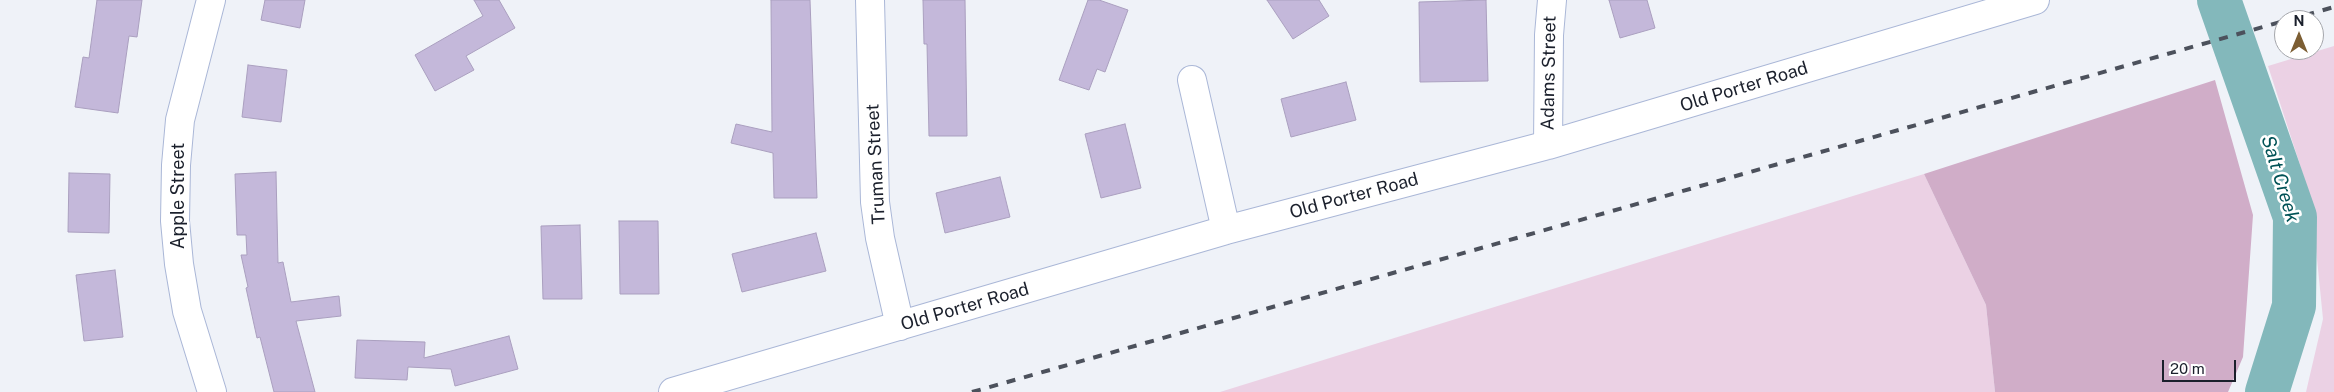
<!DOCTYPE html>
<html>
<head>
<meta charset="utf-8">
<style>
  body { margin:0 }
  #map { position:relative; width:2334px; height:392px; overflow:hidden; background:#eff2f8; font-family:"Public Sans",sans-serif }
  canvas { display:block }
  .north { position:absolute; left:2274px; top:10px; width:50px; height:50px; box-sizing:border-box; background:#fff; border:1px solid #a4a6ab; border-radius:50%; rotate:0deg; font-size:14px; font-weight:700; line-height:20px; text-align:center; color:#1b202c }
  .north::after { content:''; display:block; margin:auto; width:18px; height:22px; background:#7c5e33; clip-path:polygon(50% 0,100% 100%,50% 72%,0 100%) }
  .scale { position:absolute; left:2162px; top:360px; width:74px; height:22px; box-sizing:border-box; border:2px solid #1b202c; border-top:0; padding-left:6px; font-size:15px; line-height:18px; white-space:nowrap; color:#1b202c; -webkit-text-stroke:4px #fff; paint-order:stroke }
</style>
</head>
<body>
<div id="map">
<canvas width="2334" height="392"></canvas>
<div class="north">N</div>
<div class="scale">20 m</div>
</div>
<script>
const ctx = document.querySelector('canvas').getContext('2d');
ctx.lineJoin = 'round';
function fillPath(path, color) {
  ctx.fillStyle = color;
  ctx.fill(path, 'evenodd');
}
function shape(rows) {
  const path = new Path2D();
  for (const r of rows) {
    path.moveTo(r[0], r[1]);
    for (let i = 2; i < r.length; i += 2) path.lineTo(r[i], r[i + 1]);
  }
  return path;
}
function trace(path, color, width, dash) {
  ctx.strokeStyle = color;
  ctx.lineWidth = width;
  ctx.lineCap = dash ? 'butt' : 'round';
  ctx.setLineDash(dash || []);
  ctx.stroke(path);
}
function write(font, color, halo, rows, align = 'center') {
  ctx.font = font + ' "Public Sans",sans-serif';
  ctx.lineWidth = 5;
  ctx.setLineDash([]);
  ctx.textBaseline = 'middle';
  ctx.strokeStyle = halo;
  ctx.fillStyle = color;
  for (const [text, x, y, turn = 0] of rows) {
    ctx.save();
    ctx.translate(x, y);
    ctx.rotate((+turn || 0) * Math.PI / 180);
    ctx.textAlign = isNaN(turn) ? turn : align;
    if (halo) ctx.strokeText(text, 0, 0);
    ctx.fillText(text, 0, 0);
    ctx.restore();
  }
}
const green = shape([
  [2334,46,2334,392,2306,392,2323,319,2311,199,2268,66],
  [1924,174,1986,305,1995,392,1220,392]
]);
const forest = shape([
  [2215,80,2253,215,2243,357,2228,392,1995,392,1986,305,1924,174]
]);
const river = shape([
  [2219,0,2295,217,2294,306,2267,392]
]);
const building = shape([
  [97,0,142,0,137,37,129,36,118,113,75,107,83,57,89,58,97,0],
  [265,0,305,0,300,28,261,20,265,0],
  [474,0,499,0,515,28,466,56,474,70,435,91,415,55,483,16,474,0],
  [771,0,810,0,817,198,774,198,773,153,731,143,736,124,772,132,771,0],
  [923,0,965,0,967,136,929,136,927,44,924,44,923,0],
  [1088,0,1099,0,1128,10,1105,72,1097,69,1089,90,1059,80,1088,0],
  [1267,0,1319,0,1329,16,1293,39,1267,0],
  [1486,0,1488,81,1420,82,1419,2,1486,0],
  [1609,0,1647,0,1655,28,1620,38,1609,0],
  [248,65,287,70,281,122,242,117,248,65],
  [1346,82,1356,120,1291,137,1281,99,1346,82],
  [1125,124,1141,188,1101,198,1085,134,1125,124],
  [276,172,278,263,283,262,291,302,339,296,341,316,296,321,315,392,274,392,260,337,257,338,246,288,248,287,241,255,247,255,246,235,237,235,235,174,276,172],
  [69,173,110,174,109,233,68,232,69,173],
  [1000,177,1010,217,945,233,936,193,1000,177],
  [619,221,658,221,659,294,620,294,619,221],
  [580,225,582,299,543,299,541,226,580,225],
  [816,233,826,271,742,292,732,254,816,233],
  [115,270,123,337,84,341,76,275,115,270],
  [509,336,518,369,455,386,451,369,408,367,407,380,355,378,357,340,425,342,424,358,509,336]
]);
const minor = shape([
  [211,0,180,120,176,165,175,221,179,264,187,311,212,392],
  [870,0,875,202,880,238,900,326],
  [1192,80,1226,230],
  [1548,145,1549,35,1552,0],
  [673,392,1226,230,1548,145,2035,0]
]);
const rail = shape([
  [2288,20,2334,7],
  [972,392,2284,21]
]);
const streetNames = [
  ["Adams Street",1549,73,-89],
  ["Old Porter Road",1744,87,-17],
  ["Truman Street",876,164,-93],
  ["Apple Street",178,196,-90],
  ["Old Porter Road",1354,196,-15],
  ["Old Porter Road",965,307,-16]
];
const waterNames = [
  ["Salt Creek",2280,179,73]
];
fillPath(green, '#ebd1e4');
fillPath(forest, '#d0adc8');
trace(river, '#83b8bb', 44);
fillPath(building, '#c4b8da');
trace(building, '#aa9fbf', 1);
trace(minor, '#aab7d7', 30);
trace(minor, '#fff', 28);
trace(rail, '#4c515c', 4, [9, 9]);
write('18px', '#1b202c', '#fff', streetNames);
write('italic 19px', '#005256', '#fff', waterNames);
</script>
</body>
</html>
